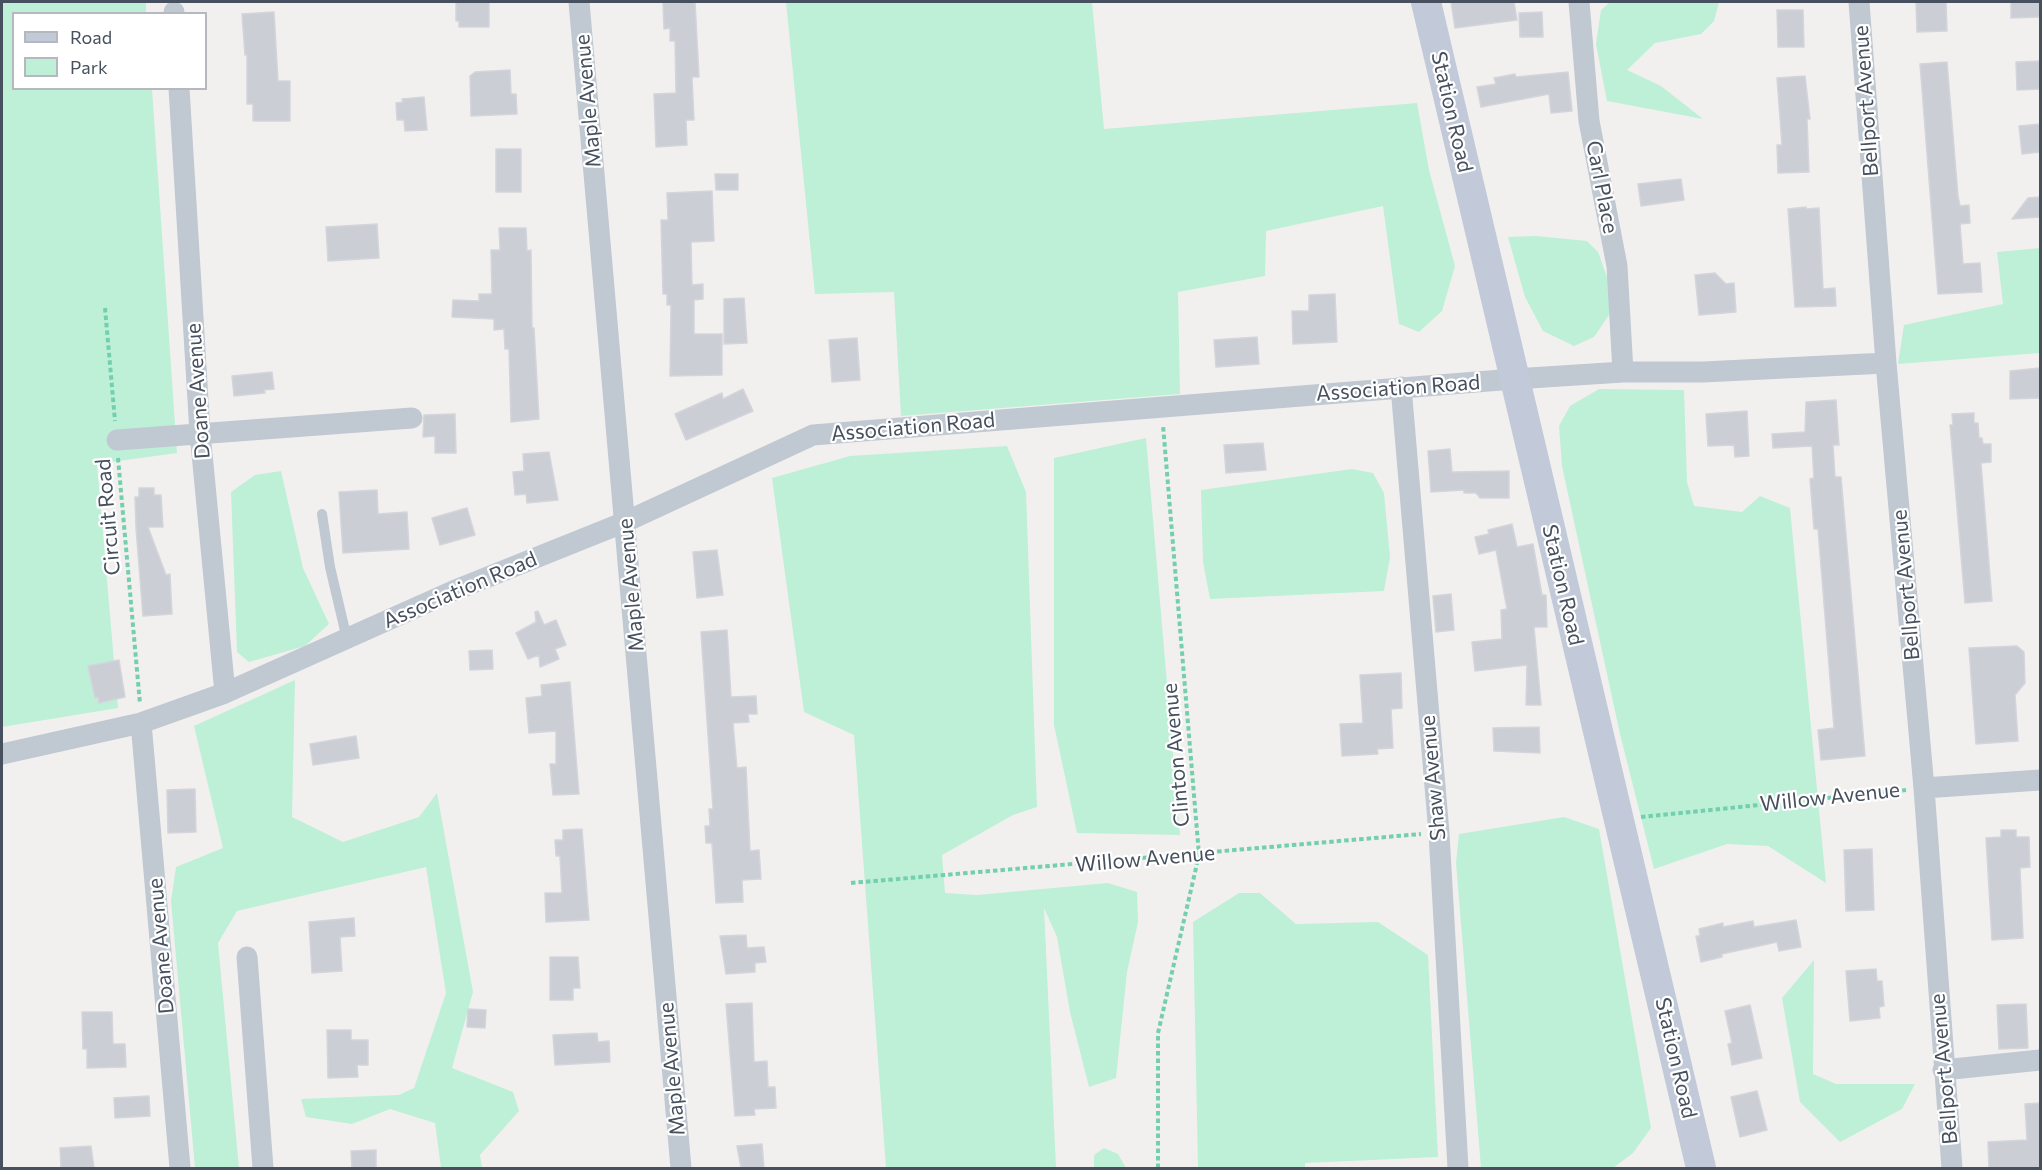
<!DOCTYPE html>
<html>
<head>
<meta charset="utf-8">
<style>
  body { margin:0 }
  #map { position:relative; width:2042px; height:1170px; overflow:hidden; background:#f2f0ef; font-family:Commissioner,sans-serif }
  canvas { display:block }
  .frame { position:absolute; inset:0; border:3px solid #47505e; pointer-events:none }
  .legend { position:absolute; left:12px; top:12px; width:195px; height:78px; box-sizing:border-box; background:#fff; border:2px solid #b5b9bf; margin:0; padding:8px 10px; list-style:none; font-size:18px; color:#47505e }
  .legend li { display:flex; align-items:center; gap:12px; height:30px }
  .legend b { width:30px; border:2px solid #b5b9bf }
</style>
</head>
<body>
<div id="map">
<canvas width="2042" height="1170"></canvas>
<div class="frame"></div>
<ul class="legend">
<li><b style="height:8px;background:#c2cad9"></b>Road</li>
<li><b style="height:16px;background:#bdf0d7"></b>Park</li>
</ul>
</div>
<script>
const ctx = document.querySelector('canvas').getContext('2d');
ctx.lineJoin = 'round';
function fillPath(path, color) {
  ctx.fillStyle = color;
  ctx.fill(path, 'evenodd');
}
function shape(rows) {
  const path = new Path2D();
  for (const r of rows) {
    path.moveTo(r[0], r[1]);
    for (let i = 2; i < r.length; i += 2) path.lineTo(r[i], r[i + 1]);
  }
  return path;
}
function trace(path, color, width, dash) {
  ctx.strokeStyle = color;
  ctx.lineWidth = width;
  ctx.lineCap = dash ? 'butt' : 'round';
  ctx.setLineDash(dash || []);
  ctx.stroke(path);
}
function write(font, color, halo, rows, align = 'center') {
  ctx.font = font + ' Commissioner,sans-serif';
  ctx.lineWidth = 4.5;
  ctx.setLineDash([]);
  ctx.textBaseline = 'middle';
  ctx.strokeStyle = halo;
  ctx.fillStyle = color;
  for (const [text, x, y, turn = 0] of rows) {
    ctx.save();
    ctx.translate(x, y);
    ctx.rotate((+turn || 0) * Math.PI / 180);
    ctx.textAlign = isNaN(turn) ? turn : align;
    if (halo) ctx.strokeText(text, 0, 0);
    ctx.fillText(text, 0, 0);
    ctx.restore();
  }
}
const green = shape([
  [2,2,146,2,146,13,14,14,14,88,152,89,177,453,97,464,118,708,2,727],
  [786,2,1092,2,1104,129,1417,103,1429,170,1455,266,1442,311,1419,332,1399,324,1383,206,1266,231,1265,276,1178,292,1180,394,901,416,894,292,815,294],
  [1610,2,1719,2,1714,21,1701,34,1655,43,1627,70,1661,86,1703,119,1607,101,1596,44,1601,10],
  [1536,236,1587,241,1598,252,1613,294,1609,315,1594,337,1574,346,1543,331,1525,297,1508,237],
  [2040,248,2040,353,1898,364,1904,325,2003,304,1997,252],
  [1599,389,1684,390,1687,482,1694,506,1742,512,1760,496,1790,508,1826,883,1768,846,1727,844,1654,869,1620,734,1562,466,1559,426,1570,406],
  [1146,438,1180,835,1077,833,1054,725,1054,458],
  [1007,446,1026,492,1037,807,1013,815,942,855,945,893,977,895,1108,883,1137,892,1138,922,1127,972,1116,1078,1089,1087,1070,1012,1057,937,1044,908,1056,1168,886,1168,854,735,804,712,772,478,850,456],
  [1352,469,1373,473,1384,493,1390,557,1384,591,1210,599,1203,562,1201,490],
  [281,471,303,568,329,624,305,646,249,662,237,652,231,492,255,475],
  [295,680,292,817,343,842,419,817,437,793,473,992,452,1068,513,1092,519,1111,480,1155,482,1168,441,1168,435,1123,390,1109,352,1124,306,1117,301,1099,399,1095,414,1088,446,993,426,867,237,911,218,943,239,1168,195,1168,171,901,176,867,223,848,194,726],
  [1564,817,1599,829,1651,1128,1633,1153,1613,1168,1481,1168,1456,863,1459,834],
  [1239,893,1260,893,1296,924,1378,922,1428,955,1438,1157,1305,1163,1305,1168,1198,1168,1193,922],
  [1814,960,1813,1074,1836,1084,1915,1084,1902,1109,1840,1142,1800,1102,1782,998],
  [1104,1148,1118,1154,1126,1168,1094,1168,1094,1155]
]);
const building = shape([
  [456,2,489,2,489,27,459,27,459,21,456,21,456,2],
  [695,2,699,77,692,77,694,120,686,120,687,145,656,147,654,94,676,93,675,41,670,41,670,28,664,29,663,3,695,2],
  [1451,2,1514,2,1517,20,1455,28,1451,2],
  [1916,2,1946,2,1947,31,1917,32,1916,2],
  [2011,2,2040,2,2040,17,2011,18,2011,2],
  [1777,10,1803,10,1804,47,1778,47,1777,10],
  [274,12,278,81,290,81,290,121,253,121,253,104,247,104,247,55,245,55,242,14,274,12],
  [1542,12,1543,37,1520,37,1519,13,1542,12],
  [2040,61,2040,89,2017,90,2016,62,2040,61],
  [1947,62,1958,196,1960,206,1969,205,1970,223,1960,224,1963,264,1980,263,1982,292,1938,294,1920,64,1947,62],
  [510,70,511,94,516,94,517,114,471,116,470,76,475,72,510,70],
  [1568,72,1572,111,1551,113,1549,94,1481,107,1477,87,1496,84,1494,78,1515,74,1516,77,1568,72],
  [1805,76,1810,119,1807,119,1809,172,1778,173,1777,145,1782,145,1777,78,1805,76],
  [424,97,427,130,405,131,404,120,397,120,396,103,403,102,402,99,424,97],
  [2040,124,2040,152,2022,154,2019,126,2040,124],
  [496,149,521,149,521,192,496,192,496,149],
  [715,174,738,174,738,190,716,190,715,174],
  [1681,179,1684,200,1641,206,1638,184,1681,179],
  [712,191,714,241,691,242,692,285,703,284,703,299,694,300,694,334,722,334,722,375,670,376,671,305,667,305,667,294,663,294,661,220,668,220,667,193,712,191],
  [2040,197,2040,217,2012,219,2028,198,2040,197],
  [1806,207,1806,209,1819,208,1823,289,1835,288,1836,306,1795,307,1788,209,1806,207],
  [377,224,379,258,328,261,326,227,377,224],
  [499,228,526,228,527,251,531,250,532,328,534,328,539,419,511,422,509,349,505,349,504,329,494,330,494,319,452,317,453,300,479,301,479,294,492,294,491,250,500,250,499,228],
  [1715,273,1726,284,1734,283,1736,312,1699,315,1695,275,1715,273],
  [1335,294,1337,342,1293,344,1292,311,1309,311,1309,295,1335,294],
  [744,298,747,343,724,344,724,299,744,298],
  [1257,337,1259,364,1216,367,1214,340,1257,337],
  [857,338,860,380,832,382,829,340,857,338],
  [2040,368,2040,398,2010,399,2010,371,2040,368],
  [272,372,274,389,264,390,265,393,234,396,232,376,272,372],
  [743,389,753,411,686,440,675,414,722,393,723,399,743,389],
  [1836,400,1839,445,1833,445,1835,477,1841,477,1865,756,1821,760,1818,730,1834,728,1818,529,1814,529,1810,479,1814,478,1812,446,1773,448,1772,434,1805,432,1806,402,1836,400],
  [1747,411,1749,456,1735,457,1734,445,1708,446,1706,414,1747,411],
  [1974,413,1974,423,1978,423,1979,438,1982,438,1983,444,1991,444,1991,462,1981,463,1992,601,1965,603,1950,425,1953,425,1952,414,1974,413],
  [455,414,456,453,435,453,435,436,423,437,424,415,455,414],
  [1263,443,1266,470,1226,473,1224,445,1263,443],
  [1450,449,1452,472,1509,471,1509,498,1480,498,1476,493,1464,493,1464,490,1431,492,1428,451,1450,449],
  [549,452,558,500,527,503,526,494,515,495,513,472,524,471,523,454,549,452],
  [139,488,154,488,154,495,161,495,163,527,148,527,166,575,170,574,172,614,143,616,136,528,135,497,139,497,139,488],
  [377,490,378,514,407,512,409,549,343,553,339,492,377,490],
  [467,508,475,535,440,545,432,518,467,508],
  [1512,524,1517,547,1533,544,1542,595,1546,595,1547,627,1534,627,1541,705,1526,705,1527,665,1475,671,1472,642,1502,639,1501,610,1507,609,1496,550,1479,554,1475,537,1489,534,1488,530,1512,524],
  [717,550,723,595,697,598,693,552,717,550],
  [1451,594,1454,630,1436,632,1433,596,1451,594],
  [538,611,544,625,556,620,566,645,555,649,559,659,540,667,539,655,528,659,516,633,536,622,535,612,538,611],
  [727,630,731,697,756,696,757,714,748,714,749,722,733,723,737,768,746,767,750,851,759,850,761,879,742,880,743,902,716,903,712,843,706,843,705,826,710,826,709,809,713,809,701,632,727,630],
  [2017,646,2024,652,2025,683,2015,695,2018,741,1976,744,1969,648,2017,646],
  [492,650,493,669,470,670,469,651,492,650],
  [119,660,125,697,99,703,98,697,95,698,88,666,119,660],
  [1401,673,1402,708,1391,709,1393,748,1377,749,1378,754,1342,756,1340,724,1363,723,1360,675,1401,673],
  [570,682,579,794,553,795,550,764,556,764,556,731,529,733,526,698,542,696,541,685,570,682],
  [1539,727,1540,753,1494,751,1493,728,1539,727],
  [356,736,359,758,313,765,310,744,356,736],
  [195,789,196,832,168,833,167,790,195,789],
  [582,829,589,920,546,922,545,893,562,893,560,856,556,856,555,840,563,840,563,830,582,829],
  [2001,830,2016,830,2016,837,2029,837,2030,867,2020,868,2023,938,1992,940,1986,838,2001,837,2001,830],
  [1872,849,1874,910,1846,911,1844,850,1872,849],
  [354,918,355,936,340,937,342,971,312,973,309,922,354,918],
  [1796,920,1801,947,1779,951,1777,942,1722,954,1722,957,1701,962,1696,936,1700,936,1699,929,1723,923,1723,927,1753,921,1754,927,1796,920],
  [746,935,747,948,764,947,766,962,755,963,755,972,726,974,720,936,746,935],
  [550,957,578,957,580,988,573,988,573,1000,550,1000,550,957],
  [1876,969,1877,981,1882,981,1884,1006,1879,1007,1880,1018,1850,1021,1846,971,1876,969],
  [752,1003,754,1062,767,1061,768,1087,775,1087,776,1108,754,1109,755,1115,735,1116,726,1004,752,1003],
  [2026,1004,2028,1048,1999,1049,1997,1005,2026,1004],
  [1750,1005,1762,1058,1732,1065,1728,1044,1732,1043,1725,1011,1750,1005],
  [468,1009,486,1010,485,1028,467,1027,468,1009],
  [82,1012,112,1012,113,1044,125,1044,126,1067,87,1068,87,1049,83,1049,82,1012],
  [327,1030,351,1030,351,1040,368,1040,368,1065,357,1065,358,1077,328,1078,327,1030],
  [597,1033,598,1042,609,1041,610,1062,555,1065,553,1035,597,1033],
  [1757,1091,1767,1130,1740,1137,1731,1097,1757,1091],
  [149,1096,150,1116,115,1118,114,1098,149,1096],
  [2040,1103,2040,1168,1989,1168,1988,1142,2027,1140,2025,1104,2040,1103],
  [762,1144,764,1168,741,1168,737,1146,762,1144],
  [91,1146,94,1168,61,1168,60,1148,91,1146],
  [376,1150,376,1168,352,1168,351,1151,376,1150]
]);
const path = shape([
  [105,308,115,421],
  [118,458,140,704],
  [1641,817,1906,790],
  [851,883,1421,834],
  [1158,1168,1158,1033,1199,855,1163,425]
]);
const lane = shape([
  [322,514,330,567,347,639]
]);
const street = shape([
  [579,2,681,1168],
  [1579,2,1589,121,1617,266,1623,372],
  [1859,2,1886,363,1924,788,1952,1168],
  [174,12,174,14],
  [179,88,200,433,225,693],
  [1401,387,1439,833,1458,1168],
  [117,440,412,418],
  [141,723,180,1168],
  [2,754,141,723,225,693,453,591,625,522,813,435,1514,379,1623,372,1703,372,1886,363],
  [1924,788,2040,780],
  [247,957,263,1168],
  [1943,1070,2040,1060]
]);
const secondary = shape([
  [1426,2,1701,1168]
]);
const streetNames = [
  ["Maple Avenue",588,101,-95],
  ["Bellport Avenue",1866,101,-94],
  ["Station Road",1452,112,77],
  ["Carl Place",1602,187,79],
  ["Association Road",1398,388,-4],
  ["Doane Avenue",198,391,-94],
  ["Association Road",913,427,-5],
  ["Circuit Road",108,517,-95],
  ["Maple Avenue",631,585,-95],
  ["Station Road",1563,585,77],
  ["Bellport Avenue",1906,585,-95],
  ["Association Road",460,590,-23],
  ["Clinton Avenue",1176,755,-95],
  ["Shaw Avenue",1433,778,-95],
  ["Willow Avenue",1830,797,-6],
  ["Willow Avenue",1145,859,-5],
  ["Doane Avenue",161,946,-95],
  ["Station Road",1676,1058,77],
  ["Maple Avenue",672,1069,-95],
  ["Bellport Avenue",1944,1069,-95]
];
fillPath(green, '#bdf0d7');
fillPath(building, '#cbced5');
trace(building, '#d3d5db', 1.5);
trace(path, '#74cfae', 4, [4.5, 3]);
trace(lane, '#c0c8d2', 10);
trace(street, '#c0c8d2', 21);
trace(secondary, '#c2cad9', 30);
write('21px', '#47505e', '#fff', streetNames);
</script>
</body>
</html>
